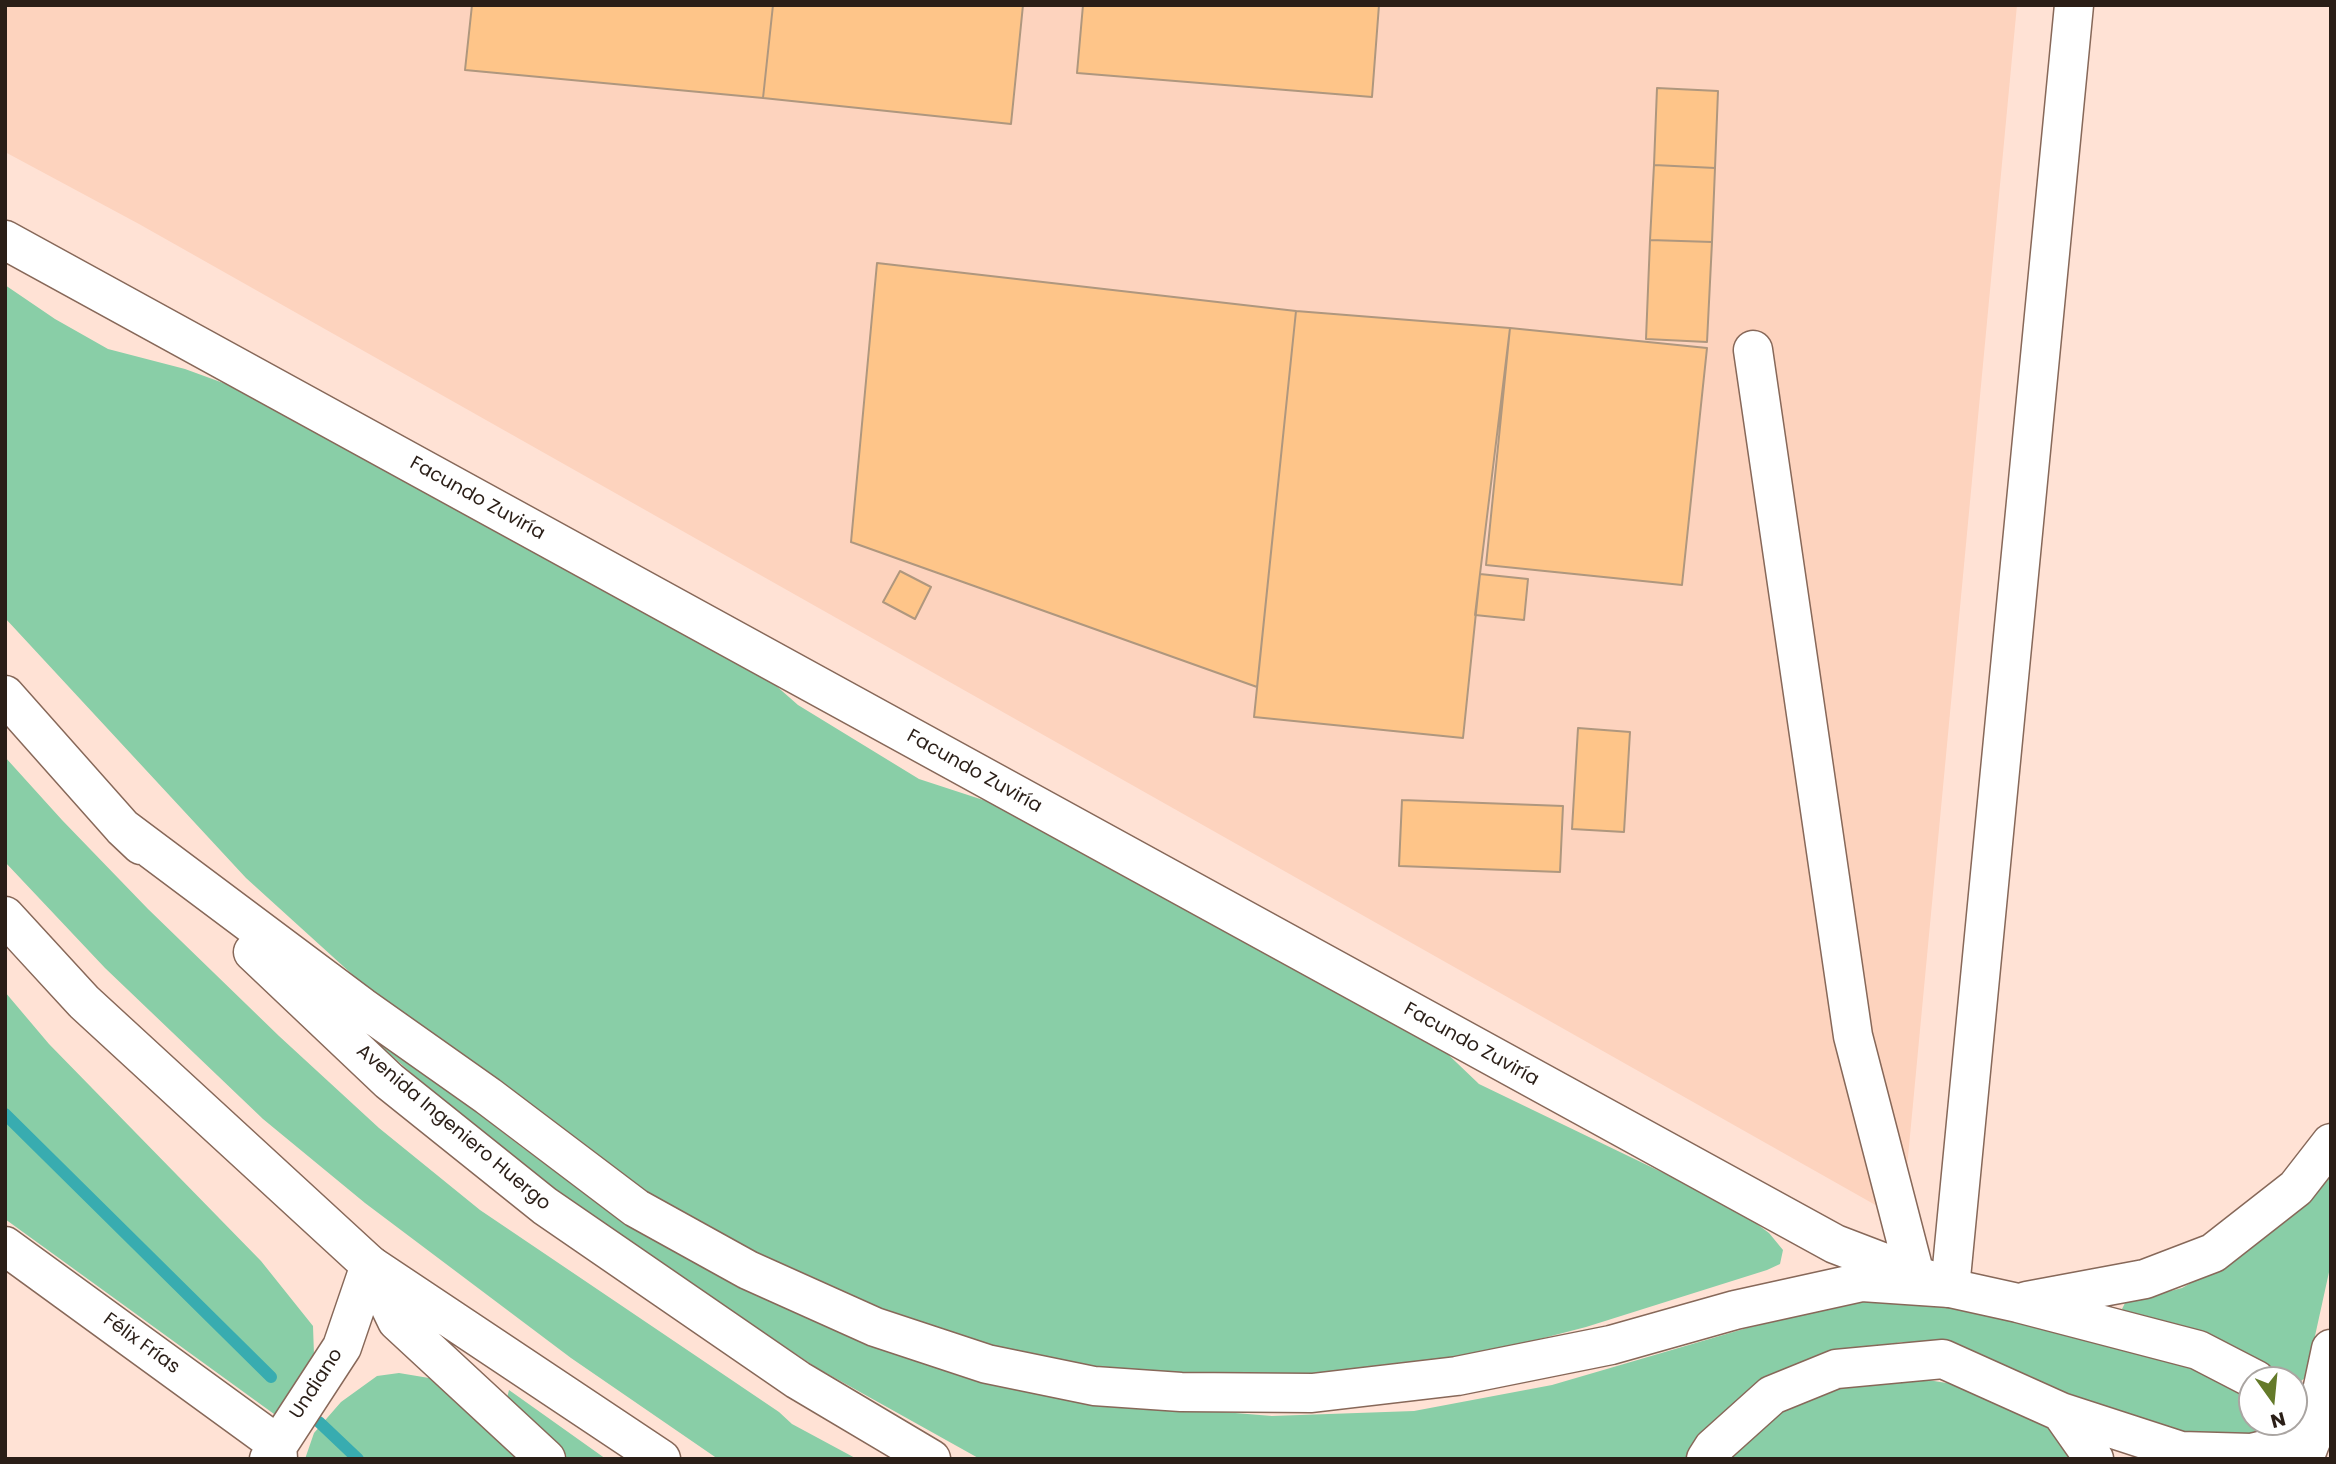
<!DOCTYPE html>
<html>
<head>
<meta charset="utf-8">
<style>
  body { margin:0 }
  #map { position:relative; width:2336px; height:1464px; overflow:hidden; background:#ffe2d5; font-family:Poppins,sans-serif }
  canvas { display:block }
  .frame { position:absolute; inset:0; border:7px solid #2a1e17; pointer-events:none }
  .north { position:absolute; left:2238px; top:1366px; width:70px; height:70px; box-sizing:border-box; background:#fff; border:2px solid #aaa5a2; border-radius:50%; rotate:165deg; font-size:19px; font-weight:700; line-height:28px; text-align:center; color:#2a1e17 }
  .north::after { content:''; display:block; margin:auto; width:24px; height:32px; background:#647a2a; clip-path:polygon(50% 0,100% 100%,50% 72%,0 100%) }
</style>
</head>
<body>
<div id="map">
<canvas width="2336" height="1464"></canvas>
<div class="frame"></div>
<div class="north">N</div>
</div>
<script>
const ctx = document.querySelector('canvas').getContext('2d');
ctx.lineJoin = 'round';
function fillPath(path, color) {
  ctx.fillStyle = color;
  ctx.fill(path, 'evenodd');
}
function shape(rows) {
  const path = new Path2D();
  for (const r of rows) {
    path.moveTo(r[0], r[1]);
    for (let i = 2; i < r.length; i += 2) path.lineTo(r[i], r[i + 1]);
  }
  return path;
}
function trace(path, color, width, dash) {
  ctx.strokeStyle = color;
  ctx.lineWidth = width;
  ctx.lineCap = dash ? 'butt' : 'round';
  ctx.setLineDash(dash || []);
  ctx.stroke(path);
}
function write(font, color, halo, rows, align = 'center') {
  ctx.font = font + ' Poppins,sans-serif';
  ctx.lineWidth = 6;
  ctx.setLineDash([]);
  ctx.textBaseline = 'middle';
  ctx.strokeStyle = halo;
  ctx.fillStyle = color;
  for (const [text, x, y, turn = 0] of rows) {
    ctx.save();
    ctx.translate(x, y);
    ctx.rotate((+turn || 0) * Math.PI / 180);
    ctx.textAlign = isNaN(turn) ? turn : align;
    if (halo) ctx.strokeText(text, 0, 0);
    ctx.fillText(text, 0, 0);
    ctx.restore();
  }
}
const built = shape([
  [5,5,2017,5,1902,1220,139,224,5,152]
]);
const green = shape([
  [5,285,55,319,108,349,185,369,289,407,757,669,798,705,919,779,1023,813,1434,1041,1479,1084,1734,1207,1769,1233,1783,1250,1780,1264,1767,1270,1586,1327,1474,1356,1312,1374,1112,1372,1007,1355,798,1279,664,1206,601,1157,365,986,246,878,5,618],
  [5,757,62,820,148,909,279,1036,379,1128,480,1210,779,1412,792,1424,857,1459,718,1459,571,1358,365,1203,263,1119,105,968,5,862],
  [5,992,49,1044,261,1261,313,1326,314,1355,287,1408,274,1414,5,1219],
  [364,1031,377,1035,523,1148,635,1227,851,1338,970,1376,1100,1402,1272,1416,1414,1411,1552,1385,1747,1328,1858,1302,1917,1298,2210,1370,2252,1397,2252,1422,2270,1422,2268,1429,2261,1435,2205,1439,2091,1406,2030,1376,1959,1353,1902,1342,1824,1356,1701,1438,1685,1459,980,1459,817,1368,564,1199,454,1111],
  [2331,1173,2331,1263,2306,1377,2296,1385,2294,1380,2285,1380,2267,1366,2132,1318,2122,1309,2125,1303,2182,1288,2234,1259],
  [399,1373,429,1378,522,1459,305,1459,314,1433,341,1402,377,1376],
  [1915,1378,1972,1387,2052,1428,2080,1459,1721,1459,1789,1405,1851,1385],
  [509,1390,606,1459,565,1459,517,1414,507,1398]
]);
const stream = shape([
  [5,1114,271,1377],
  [319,1422,358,1459]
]);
const building = shape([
  [472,5,773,5,763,98,465,70,472,5],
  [773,5,1023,5,1011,124,763,98,773,5],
  [1083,5,1379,5,1372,97,1077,73,1083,5],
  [1657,88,1718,91,1715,168,1654,165,1657,88],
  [1654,165,1715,168,1712,242,1650,240,1654,165],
  [1650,240,1712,242,1707,342,1646,339,1650,240],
  [877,263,1296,311,1257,687,851,542,877,263],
  [1296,311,1510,328,1480,574,1463,738,1254,717,1296,311],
  [1510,328,1707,348,1682,585,1486,565,1510,328],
  [900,571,931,587,915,619,883,602,900,571],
  [1480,574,1528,579,1524,620,1475,615,1480,574],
  [1578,728,1630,732,1624,832,1572,829,1578,728],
  [1402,800,1563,806,1560,872,1399,866,1402,800]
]);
const minor = shape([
  [5,240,1835,1244,1950,1288,2074,5],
  [1753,350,1853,1036,1915,1275],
  [5,1246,277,1444,278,1459],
  [269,1459,342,1347,370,1265]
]);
const major = shape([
  [2304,1459,2312,1438,2331,1349]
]);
const highway = shape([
  [5,695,123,828,141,845],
  [123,828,362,1007,488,1096,636,1208,748,1270,875,1327,987,1364,1094,1386,1181,1392,1312,1393,1457,1376,1611,1345,1735,1310,1862,1282,1950,1288,2018,1303,2198,1350,2256,1380],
  [5,916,84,1002,370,1265,661,1459],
  [253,952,389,1081,545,1206,798,1380,931,1459],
  [371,1267,397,1321,546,1459],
  [2027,1301,2145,1279,2213,1253,2296,1188,2331,1143],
  [2061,1412,2094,1459],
  [1706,1459,1713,1448,1772,1395,1836,1369,1943,1359,2061,1412,2181,1451,2252,1453,2312,1438]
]);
const streetNames = [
  ["Facundo Zuviría",477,499,29],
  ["Facundo Zuviría",974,772,29],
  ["Facundo Zuviría",1471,1045,29],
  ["Avenida Ingeniero Huergo",453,1128,40],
  ["Félix Frías",141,1344,36],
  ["Undiano",317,1384,-57]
];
fillPath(built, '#fdd3be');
fillPath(green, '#89cea7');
trace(stream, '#38acb0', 12);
fillPath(building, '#fec589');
trace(building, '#af977e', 2);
trace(minor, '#876859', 41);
trace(major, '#876859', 41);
trace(highway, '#876859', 41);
trace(minor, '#fff', 38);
trace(major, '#fff', 38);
trace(highway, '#fff', 38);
write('19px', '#2a1e17', '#fff', streetNames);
</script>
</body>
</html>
